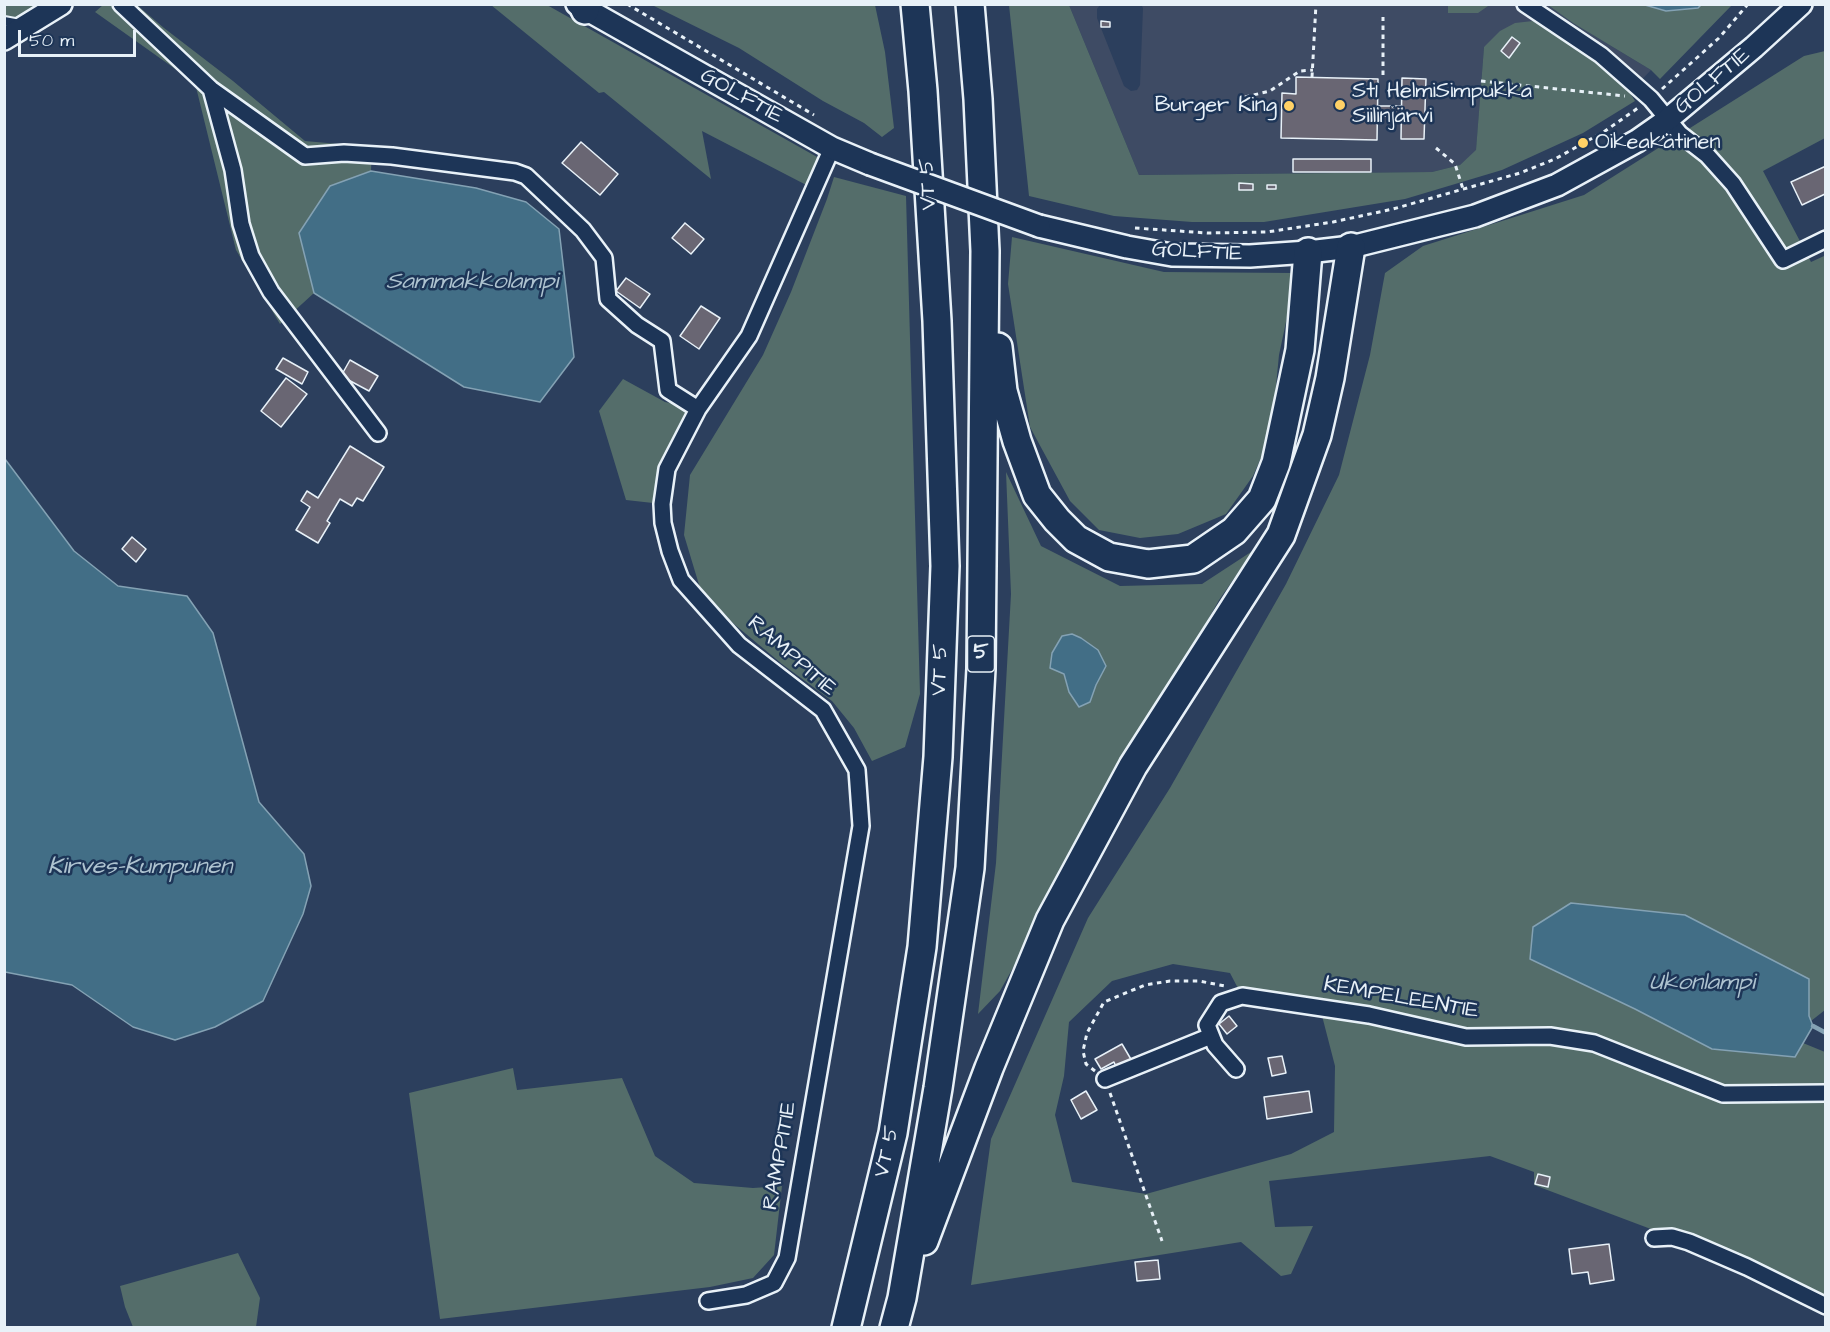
<!DOCTYPE html>
<html>
<head>
<meta charset="utf-8">
<style>
  body { margin:0 }
  #map { position:relative; width:1830px; height:1332px; overflow:hidden; background:#2c3f5d; font-family:"Architects Daughter",sans-serif }
  canvas { display:block }
  .frame { position:absolute; inset:0; border:6px solid #e8f1f8; pointer-events:none }
  .scale { position:absolute; left:18px; top:30px; width:118px; height:27px; box-sizing:border-box; border:3px solid #e8f1f8; border-top:0; padding-left:8px; font-size:18px; line-height:21px; white-space:nowrap; color:#e8f1f8; -webkit-text-stroke:4px #1d3557; paint-order:stroke }
</style>
</head>
<body>
<div id="map">
<canvas width="1830" height="1332"></canvas>
<div class="frame"></div>
<div class="scale">50 m</div>
</div>
<script>
const ctx = document.querySelector('canvas').getContext('2d');
ctx.lineJoin = 'round';
function fillPath(path, color) {
  ctx.fillStyle = color;
  ctx.fill(path, 'evenodd');
}
function shape(rows) {
  const path = new Path2D();
  for (const r of rows) {
    path.moveTo(r[0], r[1]);
    for (let i = 2; i < r.length; i += 2) path.lineTo(r[i], r[i + 1]);
  }
  return path;
}
function trace(path, color, width, dash) {
  ctx.strokeStyle = color;
  ctx.lineWidth = width;
  ctx.lineCap = dash ? 'butt' : 'round';
  ctx.setLineDash(dash || []);
  ctx.stroke(path);
}
function write(font, color, halo, rows, align = 'center') {
  ctx.font = font + ' "Architects Daughter",sans-serif';
  ctx.lineWidth = 5;
  ctx.setLineDash([]);
  ctx.textBaseline = 'middle';
  ctx.strokeStyle = halo;
  ctx.fillStyle = color;
  for (const [text, x, y, turn = 0] of rows) {
    ctx.save();
    ctx.translate(x, y);
    ctx.rotate((+turn || 0) * Math.PI / 180);
    ctx.textAlign = isNaN(turn) ? turn : align;
    if (halo) ctx.strokeText(text, 0, 0);
    ctx.fillText(text, 0, 0);
    ctx.restore();
  }
}
const built = shape([
  [1141,4,1548,5,1573,23,1651,70,1630,92,1623,82,1547,28,1533,21,1484,47,1476,151,1460,165,1432,172,1139,175,1069,5,1100,5,1097,9,1097,18,1124,86,1131,91,1137,90,1140,85,1143,8]
]);
const green = shape([
  [5,5,60,5,5,39],
  [103,5,137,5,164,28,233,81,305,141,372,147,371,171,330,186,299,233,314,293,280,324,236,250,195,83,95,12],
  [491,5,547,5,826,162,814,189,702,131,711,179,604,92,599,93],
  [652,5,875,5,885,52,894,128,882,137,864,123,823,101,739,48],
  [1009,5,1069,5,1139,175,1432,172,1460,165,1476,150,1484,47,1500,31,1515,23,1533,21,1547,28,1623,82,1635,101,1583,133,1502,170,1405,199,1264,222,1192,222,1114,216,1029,196],
  [1448,5,1487,4,1488,6,1478,13,1448,13],
  [1548,5,1732,5,1660,79,1651,70,1573,23],
  [1825,51,1825,138,1763,171,1811,262,1824,256,1825,259,1825,1010,1811,1021,1809,1016,1635,1009,1712,1049,1795,1057,1803,1043,1825,1052,1825,1306,1672,1237,1534,1185,1534,1172,1490,1156,1269,1181,1275,1227,1313,1226,1291,1274,1281,1276,1241,1242,971,1285,991,1139,1088,918,1170,788,1286,584,1339,475,1370,355,1385,273,1423,246,1584,195,1804,56],
  [1173,964,1230,973,1242,996,1320,1008,1335,1066,1334,1132,1291,1154,1146,1194,1072,1182,1055,1115,1064,1076,1069,1022,1112,981],
  [834,177,906,196,920,694,905,747,872,761,854,728,832,701,782,664,734,624,700,588,684,535,690,475,763,355,791,292,827,199],
  [1012,237,1164,272,1293,273,1290,303,1279,355,1275,396,1267,444,1253,476,1226,514,1178,534,1140,538,1099,530,1070,501,1030,427,1008,284],
  [623,379,665,402,698,409,667,469,662,504,626,500,599,411],
  [1006,472,1041,546,1120,586,1202,584,1254,550,1219,600,1000,991,978,1014,996,863,1011,594],
  [1072,634,1081,638,1098,650,1096,685,1090,702,1069,692,1064,674,1052,653,1062,636],
  [513,1068,517,1090,622,1078,655,1156,694,1183,753,1188,782,1186,774,1255,753,1278,710,1287,440,1319,409,1093],
  [238,1253,260,1298,256,1327,133,1327,125,1307,120,1286]
]);
const water = shape([
  [1645,5,1701,5,1698,8,1666,11,1645,5],
  [371,171,476,188,526,202,559,229,574,357,540,402,464,387,314,293,299,233,330,186,371,171],
  [5,459,74,551,118,586,187,596,213,633,259,802,304,854,311,886,303,914,263,1001,215,1027,175,1040,133,1027,72,985,5,972,5,459],
  [1072,634,1081,638,1098,650,1106,666,1096,685,1090,702,1079,707,1069,692,1064,674,1050,668,1052,653,1062,636,1072,634],
  [1571,903,1685,915,1809,979,1809,1016,1813,1026,1795,1057,1712,1049,1635,1009,1530,959,1533,927,1571,903]
]);
const stream = shape([
  [1813,1026,1826,1033]
]);
const building = shape([
  [1101,21,1110,22,1110,27,1101,27,1101,21],
  [1512,37,1520,43,1509,58,1501,51,1512,37],
  [1296,77,1378,79,1377,140,1281,138,1282,93,1296,94,1296,77],
  [1402,78,1426,79,1424,139,1401,139,1402,78],
  [1378,106,1402,106,1401,116,1377,116,1378,106],
  [581,142,618,174,600,195,562,163,581,142],
  [1293,159,1371,159,1371,172,1293,172,1293,159],
  [1826,166,1826,196,1825,194,1802,205,1791,182,1826,166],
  [1239,183,1253,184,1253,190,1239,190,1239,183],
  [1267,185,1276,185,1276,189,1267,189,1267,185],
  [685,223,704,239,691,254,672,238,685,223],
  [626,278,650,294,640,308,616,291,626,278],
  [701,306,720,318,699,349,680,336,701,306],
  [283,358,308,372,302,384,276,369,283,358],
  [350,360,378,376,369,391,341,376,350,360],
  [286,378,307,394,281,427,261,411,286,378],
  [350,446,384,467,363,501,357,498,352,506,340,499,327,521,330,523,318,543,296,530,310,507,301,501,307,491,318,498,350,446],
  [132,537,146,549,136,562,122,549,132,537],
  [1229,1016,1237,1026,1227,1034,1219,1024,1229,1016],
  [1122,1044,1132,1061,1117,1069,1114,1062,1101,1069,1095,1059,1122,1044],
  [1282,1056,1286,1073,1272,1076,1268,1058,1282,1056],
  [1086,1091,1097,1110,1081,1119,1071,1100,1086,1091],
  [1309,1091,1312,1112,1267,1119,1264,1097,1309,1091],
  [1538,1174,1550,1177,1548,1187,1535,1184,1538,1174],
  [1609,1244,1614,1280,1590,1284,1588,1272,1572,1274,1569,1249,1609,1244],
  [1158,1260,1160,1279,1137,1281,1135,1262,1158,1260]
]);
const path = shape([
  [627,4,814,115],
  [1383,75,1383,17],
  [1312,77,1316,4],
  [1481,81,1625,96],
  [1662,89,1719,38,1748,4],
  [1245,97,1270,91,1300,71,1313,70],
  [1436,148,1455,164,1463,189],
  [1135,228,1207,233,1267,232,1333,222,1393,209,1520,173,1555,159,1605,131,1638,108],
  [1095,1071,1086,1064,1083,1051,1087,1033,1104,1002,1145,985,1170,981,1199,981,1225,986],
  [1110,1093,1162,1241]
]);
const lane = shape([
  [4,21,20,24]
]);
const street = shape([
  [121,4,211,89,305,156,344,153,392,156,515,172,526,176,583,230,604,258,608,299,637,325,662,341,668,390,698,409],
  [1525,4,1601,55,1651,99,1680,134,1707,155,1733,184,1783,260,1826,239],
  [211,89,233,170,241,224,251,256,271,292,378,433],
  [1236,1069,1215,1045,1207,1025,1221,1003,1242,996,1369,1015,1466,1037,1550,1036,1594,1043,1723,1094,1826,1093],
  [1105,1079,1211,1036],
  [1654,1238,1672,1237,1689,1242,1747,1267,1826,1306],
  [708,1301,746,1295,774,1283,787,1258,861,826,857,770,823,710,739,645,681,580,670,551,663,523,662,504,667,469,698,409,749,336,832,148]
]);
const secondary = shape([
  [577,4,832,148,870,164],
  [4,39,61,4],
  [1039,226,1127,247,1172,255,1250,256,1308,252,1351,247,1475,216,1557,185,1637,141,1667,120,1754,47,1801,4]
]);
const highway = shape([
  [585,10,586,4],
  [998,347,1003,391,1017,441,1037,495,1057,520,1076,539,1109,557,1148,564,1193,559,1234,531,1262,499,1276,463,1300,350,1308,252],
  [924,1241,989,1068,1050,920,1133,766,1281,535,1317,435,1330,378,1351,247],
  [846,1328,893,1133,922,947,938,757,945,566,937,321,923,91,915,4],
  [894,1328,902,1298,938,1088,970,868,981,669,985,251,978,99,970,4]
]);
const secondaryBridge = shape([
  [870,164,1039,226]
]);
const markers = [
  [1340,105,6,"#ffd166"],
  [1289,106,6,"#ffd166"],
  [1583,143,6,"#ffd166"]
];
const shields = [
  [981,654,27]
];
const shieldNames = [
  ["5",981,654]
];
const streetNames = [
  ["GOLFTIE",1713,82,-40],
  ["GOLFTIE",741,97,29],
  ["VT 5",929,184,-93],
  ["GOLFTIE",1197,253,3],
  ["RAMPPITIE",791,657,41],
  ["VT 5",941,670,-88],
  ["KEMPELEENTIE",1401,999,10],
  ["VT 5",888,1152,-78],
  ["RAMPPITIE",781,1156,-80]
];
const poiNames = [
  ["St1 HelmiSimpukka",1352,92],
  ["Siilinjärvi",1352,117],
  ["Burger King",1277,106,"right"],
  ["Oikeakätinen",1595,143]
];
const waterNames = [
  ["Sammakkolampi",472,283],
  ["Kirves-Kumpunen",140,868],
  ["Ukonlampi",1702,984]
];
fillPath(built, '#3e4b64');
fillPath(green, '#546d6a');
fillPath(water, '#426e86');
trace(water, '#84a2b4', 1.5);
trace(stream, '#84a2b4', 4.5);
fillPath(building, '#696673');
trace(building, '#e8f1f8', 1.5);
trace(lane, '#e8f1f8', 12);
trace(street, '#e8f1f8', 20);
trace(secondary, '#e8f1f8', 26);
trace(highway, '#e8f1f8', 32);
trace(path, '#e8f1f8', 3, [4.5, 4.5]);
trace(lane, '#1d3557', 8);
trace(street, '#1d3557', 15);
trace(secondary, '#1d3557', 21);
trace(highway, '#1d3557', 27);
trace(secondaryBridge, '#e8f1f8', 26, []);
trace(secondaryBridge, '#1d3557', 21);
for (const [x, y, r, color] of markers) {
  const dot = new Path2D();
  dot.arc(x, y, r, 0, 2 * Math.PI);
  ctx.fillStyle = color;
  ctx.fill(dot);
  trace(dot, '#1d3557', 2);
}
for (const [x, y, w] of shields) {
  const box = new Path2D();
  box.roundRect(x - w / 2, y - 18, w, 36, 4.5);
  ctx.fillStyle = '#1d3557';
  ctx.fill(box);
  trace(box, '#e8f1f8', 1.5);
}
write('bold 21px', '#e8f1f8', null, shieldNames);
write('22px', '#e8f1f8', '#1d3557', streetNames);
write('22px', '#e8f1f8', '#1d3557', poiNames, 'left');
write('italic 24px', '#aec3d0', '#1d3557', waterNames);
</script>
</body>
</html>
